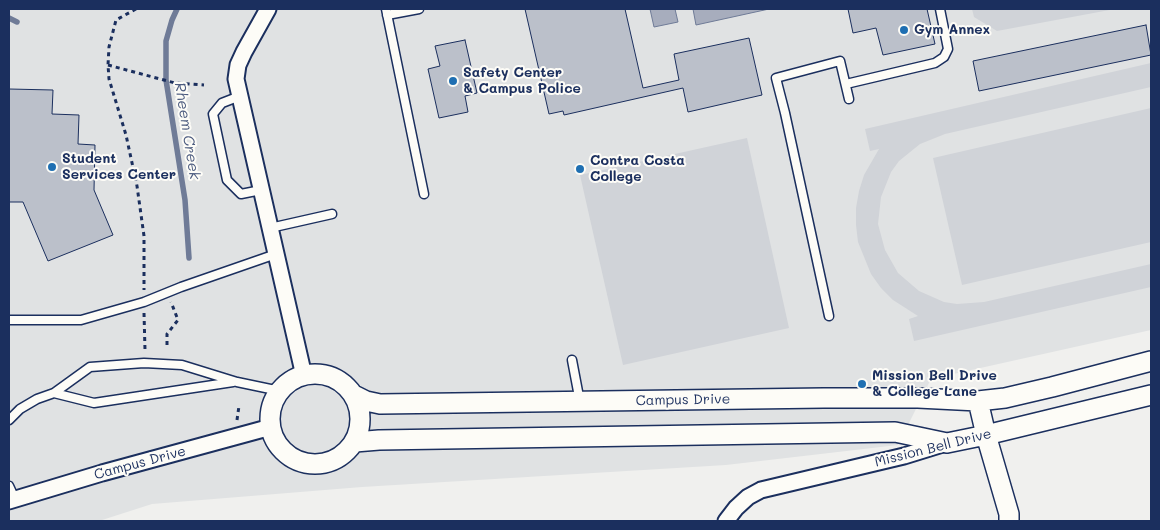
<!DOCTYPE html>
<html>
<head>
<meta charset="utf-8">
<style>
  body { margin:0 }
  #map { position:relative; width:1160px; height:530px; overflow:hidden; background:#f0f0ee; font-family:Mali,sans-serif }
  canvas { display:block }
  .frame { position:absolute; inset:0; border:10px solid #1b2f5e; pointer-events:none }
</style>
</head>
<body>
<div id="map">
<canvas width="1160" height="530"></canvas>
<div class="frame"></div>
</div>
<script>
const ctx = document.querySelector('canvas').getContext('2d');
ctx.lineJoin = 'round';
function fillPath(path, color) {
  ctx.fillStyle = color;
  ctx.fill(path, 'evenodd');
}
function shape(rows) {
  const path = new Path2D();
  for (const r of rows) {
    if (r.length === 3) {
      path.moveTo(r[0] + r[2], r[1]);
      path.arc(r[0], r[1], r[2], 0, 2 * Math.PI);
      continue;
    }
    path.moveTo(r[0], r[1]);
    for (let i = 2; i < r.length; i += 2) path.lineTo(r[i], r[i + 1]);
  }
  return path;
}
function trace(path, color, width, dash) {
  ctx.strokeStyle = color;
  ctx.lineWidth = width;
  ctx.lineCap = dash ? 'butt' : 'round';
  ctx.setLineDash(dash || []);
  ctx.stroke(path);
}
function write(font, color, halo, rows, align = 'center') {
  ctx.font = font + ' Mali,sans-serif';
  ctx.lineWidth = 4;
  ctx.setLineDash([]);
  ctx.textBaseline = 'middle';
  ctx.strokeStyle = halo;
  ctx.fillStyle = color;
  for (const [text, x, y, turn = 0] of rows) {
    ctx.save();
    ctx.translate(x, y);
    ctx.rotate((+turn || 0) * Math.PI / 180);
    ctx.textAlign = isNaN(turn) ? turn : align;
    if (halo) ctx.strokeText(text, 0, 0);
    ctx.fillText(text, 0, 0);
    ctx.restore();
  }
}
const built = shape([
  [9,9,1151,9,1151,330,931,379,898,445,726,465,362,487,152,504,99,521,9,521]
]);
const green = shape([
  [972,9,1115,9,997,31,974,17],
  [1151,63,1151,87,945,134,920,144,899,161,891,172,881,197,878,224,885,250,898,273,919,291,944,302,957,304,984,302,1151,264,1151,287,914,341,909,319,918,316,893,300,881,288,871,274,858,242,856,225,856,208,859,191,864,175,879,149,870,151,865,129],
  [1151,108,1151,242,962,285,933,158],
  [747,138,789,328,623,365,580,175]
]);
const water = shape([
  [650,9,675,9,678,22,654,27,650,9],
  [693,9,769,9,696,25,693,9]
]);
const stream = shape([
  [177,9,172,20,166,41,166,80,185,200,189,258],
  [9,18,17,22]
]);
const building = shape([
  [525,9,625,9,643,88,679,80,674,54,749,38,762,95,688,112,683,88,564,115,563,111,549,114,525,9],
  [848,9,927,9,935,44,883,55,876,28,853,33,848,9],
  [1146,25,1151,55,979,91,973,61,1146,25],
  [465,40,477,93,465,96,468,112,439,118,428,69,440,66,435,46,465,40],
  [9,89,53,90,52,114,79,115,78,144,95,145,94,190,113,235,48,261,23,202,9,202,9,89]
]);
const path = shape([
  [136,9,116,20,109,47,108,65,109,79,126,135,137,186,144,236,144,290],
  [108,65,175,83,204,85],
  [144,313,145,350],
  [167,345,167,334,178,320,171,302],
  [237,420,239,406]
]);
const service = shape([
  [386,9,424,194],
  [387,15,419,9],
  [846,84,935,63,944,57,948,49,940,9],
  [240,96,222,103,213,114,227,180,241,194,261,190],
  [270,228,332,214],
  [829,316,785,113,776,78,840,61,849,99],
  [9,320,81,320,144,302,181,287,276,254],
  [572,360,580,402],
  [54,393,94,403,233,382],
  [9,420,20,409,37,399,54,393,90,367,144,363,182,365,237,382,280,391],
  [9,486,15,499]
]);
const minor = shape([
  [268,9,244,52,238,65,236,79,304,376],
  [9,501,102,473,271,427],
  [726,521,736,508,748,497,761,490,904,456,946,443]
]);
const tertiary = shape([
  [315,419,45],
  [354,395,366,401,380,404,824,398,918,398,978,401,1005,398,1052,387,1151,361],
  [978,401,986,435,1009,514,1009,521],
  [355,442,379,440,895,432,947,443,986,435,1151,395]
]);
const markers = [
  [904,30,5,"#1f6fb2"],
  [453,81,5,"#1f6fb2"],
  [52,167,5,"#1f6fb2"],
  [580,169,5,"#1f6fb2"],
  [862,384,5,"#1f6fb2"]
];
const poiNames = [
  ["Gym Annex",914,30],
  ["Safety Center",463,73],
  ["& Campus Police",463,89],
  ["Student",62,159],
  ["Services Center",62,175],
  ["Contra Costa",590,161],
  ["College",590,177],
  ["Mission Bell Drive",872,376],
  ["& College Lane",872,392]
];
const streetNames = [
  ["Campus Drive",683,400,-1],
  ["Mission Bell Drive",933,448,-14],
  ["Campus Drive",140,463,-15]
];
const waterNames = [
  ["Rheem Creek",187,131,81]
];
fillPath(built, '#e0e2e3');
fillPath(green, '#d0d3d8');
fillPath(water, '#a7adbd');
trace(water, '#6f7b97', 1);
trace(stream, '#6f7b97', 5.5);
fillPath(building, '#bbc0ca');
trace(building, '#1b2f5e', 1);
trace(service, '#1b2f5e', 11);
trace(minor, '#1b2f5e', 19);
trace(tertiary, '#1b2f5e', 22);
trace(path, '#1b2f5e', 3, [4, 4]);
trace(service, '#fdfcf7', 8);
trace(minor, '#fdfcf7', 15);
trace(tertiary, '#fdfcf7', 19);
for (const [x, y, r, color] of markers) {
  const dot = new Path2D();
  dot.arc(x, y, r, 0, 2 * Math.PI);
  ctx.fillStyle = color;
  ctx.fill(dot);
  trace(dot, '#fdfcf7', 2);
}
write('bold 14px', '#1b2f5e', '#fdfcf7', poiNames, 'left');
write('14px', '#1b2f5e', '#fdfcf7', streetNames);
write('italic 15px', '#4c5b7f', '#fdfcf7', waterNames);
</script>
</body>
</html>
